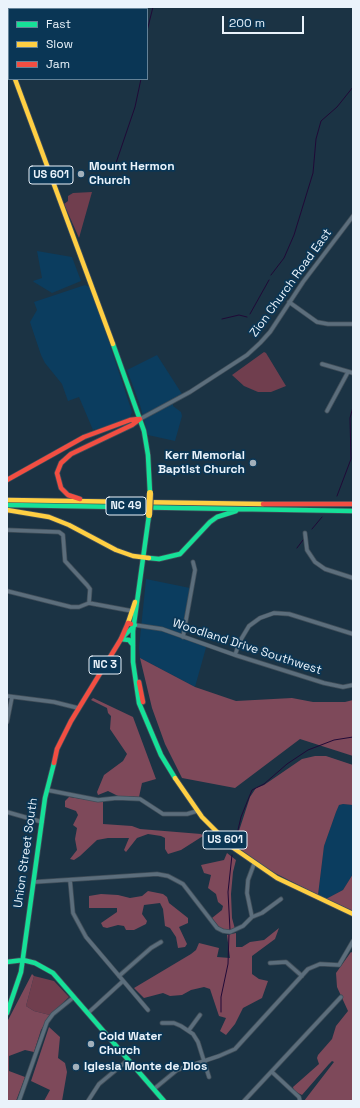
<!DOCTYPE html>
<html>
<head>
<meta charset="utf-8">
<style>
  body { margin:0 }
  #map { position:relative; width:360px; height:1108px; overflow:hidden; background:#1b3344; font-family:"Space Grotesk",sans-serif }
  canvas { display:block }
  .frame { position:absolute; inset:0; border:8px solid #eaf3fb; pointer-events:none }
  .legend { position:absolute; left:8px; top:8px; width:140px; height:72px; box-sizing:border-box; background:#0a3655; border:1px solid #648297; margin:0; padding:5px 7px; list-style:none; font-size:12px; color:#eaf3fb }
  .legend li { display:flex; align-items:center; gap:8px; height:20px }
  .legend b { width:20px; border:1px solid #648297 }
  .scale { position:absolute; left:222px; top:16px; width:82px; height:18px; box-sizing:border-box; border:2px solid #eaf3fb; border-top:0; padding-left:5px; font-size:12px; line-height:14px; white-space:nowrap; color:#eaf3fb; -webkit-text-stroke:3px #0a3655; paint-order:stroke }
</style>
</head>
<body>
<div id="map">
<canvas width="360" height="1108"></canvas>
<div class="frame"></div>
<ul class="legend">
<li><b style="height:5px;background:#16e098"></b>Fast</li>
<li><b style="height:5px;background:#ffcf43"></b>Slow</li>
<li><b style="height:5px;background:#f24e42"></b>Jam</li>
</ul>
<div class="scale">200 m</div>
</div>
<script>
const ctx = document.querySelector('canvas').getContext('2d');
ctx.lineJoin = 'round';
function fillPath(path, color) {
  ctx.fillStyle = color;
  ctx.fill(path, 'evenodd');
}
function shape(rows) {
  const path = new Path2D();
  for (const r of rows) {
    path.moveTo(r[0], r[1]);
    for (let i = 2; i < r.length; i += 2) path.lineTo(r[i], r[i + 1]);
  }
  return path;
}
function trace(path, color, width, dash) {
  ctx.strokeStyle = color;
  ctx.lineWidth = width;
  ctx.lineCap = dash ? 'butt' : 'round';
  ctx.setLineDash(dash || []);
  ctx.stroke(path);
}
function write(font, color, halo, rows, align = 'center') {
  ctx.font = font + ' "Space Grotesk",sans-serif';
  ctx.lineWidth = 3.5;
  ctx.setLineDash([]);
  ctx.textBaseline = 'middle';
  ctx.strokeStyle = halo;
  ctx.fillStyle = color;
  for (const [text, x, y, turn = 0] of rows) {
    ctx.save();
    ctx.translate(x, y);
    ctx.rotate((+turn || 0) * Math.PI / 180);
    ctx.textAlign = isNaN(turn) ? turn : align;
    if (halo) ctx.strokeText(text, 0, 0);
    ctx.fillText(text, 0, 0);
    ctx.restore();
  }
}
const built = shape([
  [37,251,72,257,81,281,52,293,34,282,33,281,42,278],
  [85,285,89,287,104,327,132,412,130,417,123,421,93,430,79,397,68,401,62,384,45,363,41,355,30,322,37,310,34,302],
  [157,355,182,394,182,398,173,404,173,406,181,412,182,416,175,441,148,435,140,405,127,370],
  [146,579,190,588,182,636,207,644,195,687,140,658,139,648],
  [343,804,353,805,353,874,343,890,326,899,318,895,324,846,336,812,339,805]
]);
const green = shape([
  [92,192,79,238,64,204,68,201,68,196,73,193],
  [264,352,266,353,286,386,271,392,258,392,244,386,232,375],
  [34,976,54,981,69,997,50,1015,34,1011,26,1006]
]);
const forest = shape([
  [140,658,195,687,236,701,292,698,313,702,345,702,353,700,353,756,300,739,235,788,182,778,165,744,152,708],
  [93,698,133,717,156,779,142,783,139,797,118,796,108,791,98,795,97,792,104,775,123,761,127,754,110,729,111,716,108,713,107,708,91,700],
  [315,756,326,756,353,765,353,805,343,804,339,805,336,812,324,846,318,895,265,868,231,842,237,837,250,797,256,788,264,785,302,759],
  [69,797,103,802,103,824,132,826,140,829,201,834,203,836,181,850,168,854,165,849,165,838,161,836,148,834,137,838,126,852,124,850,129,838,108,838,97,840,80,856,74,860,70,859,77,850,75,839,77,828,73,825,78,815,76,811,65,807,65,801],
  [227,853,236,860,233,872,231,894,232,918,235,929,228,931,220,928,212,918,222,910,223,906,218,902,216,894,208,888,211,875,204,873,201,865,224,860],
  [353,874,353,911,326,899,343,890],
  [148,891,163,894,167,897,169,903,188,918,188,923,179,927,187,944,185,947,178,948,176,937,170,928,165,926,163,909,160,903,144,905,142,914,147,921,146,924,134,930,126,930,124,926,118,925,107,928,103,927,101,923,117,912,117,908,89,908,89,896,101,894,118,895,130,898,142,896],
  [279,928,275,939,252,956,252,974,259,979,268,981,262,998,243,1008,235,1024,226,1035,220,1031,226,1018,219,1016,210,989,204,987,191,990,182,995,170,996,163,993,144,998,134,988,191,954,196,950,199,943,219,948,217,957,230,958,227,935,236,933,236,947,242,947,250,942,264,940],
  [351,952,353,953,353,1101,304,1101,334,1062,332,1061,329,1064,302,1095,294,1091,293,1087,319,1064,317,1058,318,1055,332,1039,336,1026,348,1011,337,987,336,973],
  [32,974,34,976,26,1006,34,1011,50,1015,41,1030,34,1052,25,1050,9,1056,9,1071,25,1077,16,1101,7,1101,7,1022],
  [49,1027,60,1037,58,1058,65,1063,67,1072,62,1101,44,1101,50,1090,31,1081]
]);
const stream = shape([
  [147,31,153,7],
  [115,166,135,107,141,79],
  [271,275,284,258,294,235,313,173,316,139,321,121,337,107,353,87],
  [250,314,269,280],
  [222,319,239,315,247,317],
  [337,496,351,459,350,418,353,407],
  [312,529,322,517],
  [297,548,303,540],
  [235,843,241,817,252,790,264,784,287,764,308,750,334,740,353,737],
  [230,930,228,892,232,855],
  [221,1012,221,997,228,964,229,934]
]);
const street = shape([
  [289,302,317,322,328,324,353,324],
  [322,364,353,373],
  [327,411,348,372],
  [140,419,190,392,247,355,260,343,270,332,303,282,353,216],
  [7,530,59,532,63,535,65,561,87,585,90,589,89,603,132,611],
  [305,533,307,550,315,562,325,569,353,578],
  [7,591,71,607,79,607,89,603],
  [135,625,162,629,235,655,324,683,343,687,353,685],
  [183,637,195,570,193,562],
  [235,655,240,641,249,626,260,618,274,613,289,614,353,634],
  [7,696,54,702,78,708],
  [7,722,12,697],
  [47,790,98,800,117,798,140,799,163,814,187,814,197,811],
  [7,812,42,822],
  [70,880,73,913,86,937,148,1010],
  [34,882,157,874,168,876,183,884,217,928,223,931,230,932,243,926,252,917,247,893,248,880,254,864],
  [252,917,262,913,281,899],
  [270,963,286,962,302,976],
  [119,976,151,948,161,942],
  [88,1013,123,981],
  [162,1023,174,1023,181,1026,193,1034,198,1042,209,1077],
  [189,1030,200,1015],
  [272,1072,299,1097,300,1101],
  [154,1089,177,1070,219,1056,235,1049,308,969,320,964,339,965,353,941],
  [19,1101,47,1022,53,1014,74,997],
  [88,1101,99,1084,128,1060],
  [244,1101,341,997]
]);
const fast = shape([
  [113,344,144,431,148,455,150,493],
  [7,505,353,511],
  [149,515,133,631,133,662,139,703,161,755,175,778],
  [149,558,159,559,180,554,210,522,217,517,236,511],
  [122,638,135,625],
  [121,639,129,640,133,645],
  [7,962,23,960,35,963,53,973,164,1101],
  [7,1013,21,972,45,798,54,763]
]);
const slow = shape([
  [7,56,9,62],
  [15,79,113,344],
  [7,500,263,504],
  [7,510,49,517,69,525,116,550,133,556,149,558],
  [128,623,135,602],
  [175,778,202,817,232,847,277,878,353,914]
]);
const jam = shape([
  [7,480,84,437,130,420,138,419],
  [80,499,68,495,61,488,57,473,61,463,71,454,132,425,140,419],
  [263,504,353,504],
  [139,682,143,702],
  [54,763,57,749,71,721,121,639,128,623,131,624]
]);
const slowBridge = shape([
  [149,515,150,493]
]);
const markers = [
  [81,174,4,"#a2b0bb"],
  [253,463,4,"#a2b0bb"],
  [91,1044,4,"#a2b0bb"],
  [76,1067,4,"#a2b0bb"]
];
const shields = [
  [51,175,44],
  [126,506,40],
  [105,665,32],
  [225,840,44]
];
const shieldNames = [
  ["US 601",51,175],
  ["NC 49",126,506],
  ["NC 3",105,665],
  ["US 601",225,840]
];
const poiNames = [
  ["Mount Hermon",89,167],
  ["Church",89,181],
  ["Kerr Memorial",245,456,"right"],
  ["Baptist Church",245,470,"right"],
  ["Cold Water",99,1037],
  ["Church",99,1051],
  ["Iglesia Monte de Dios",84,1067]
];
const streetNames = [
  ["Zion Church Road East",291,283,-54],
  ["Woodland Drive Southwest",247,647,18],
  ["Union Street South",26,853,-82]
];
fillPath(built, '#0b3d5f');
fillPath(green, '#703e4e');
fillPath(forest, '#7e495a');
trace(stream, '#200a37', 1);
trace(street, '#404e59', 5);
trace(fast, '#404e59', 6);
trace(slow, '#404e59', 6);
trace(jam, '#404e59', 6);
trace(street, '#5c6e7c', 3.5);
trace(fast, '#16e098', 4.5);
trace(slow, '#ffcf43', 4.5);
trace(jam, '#f24e42', 4.5);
trace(slowBridge, '#404e59', 8, []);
trace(slowBridge, '#ffcf43', 6);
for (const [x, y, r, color] of markers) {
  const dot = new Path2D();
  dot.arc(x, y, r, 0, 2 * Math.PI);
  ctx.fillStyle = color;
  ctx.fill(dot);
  trace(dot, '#0a3655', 1.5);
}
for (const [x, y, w] of shields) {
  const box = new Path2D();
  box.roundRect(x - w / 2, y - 9, w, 18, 3);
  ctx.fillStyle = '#0a3655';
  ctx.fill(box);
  trace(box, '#eaf3fb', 1);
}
write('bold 11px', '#eaf3fb', null, shieldNames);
write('bold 12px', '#eaf3fb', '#0a3655', poiNames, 'left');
write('12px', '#eaf3fb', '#0a3655', streetNames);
</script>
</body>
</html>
